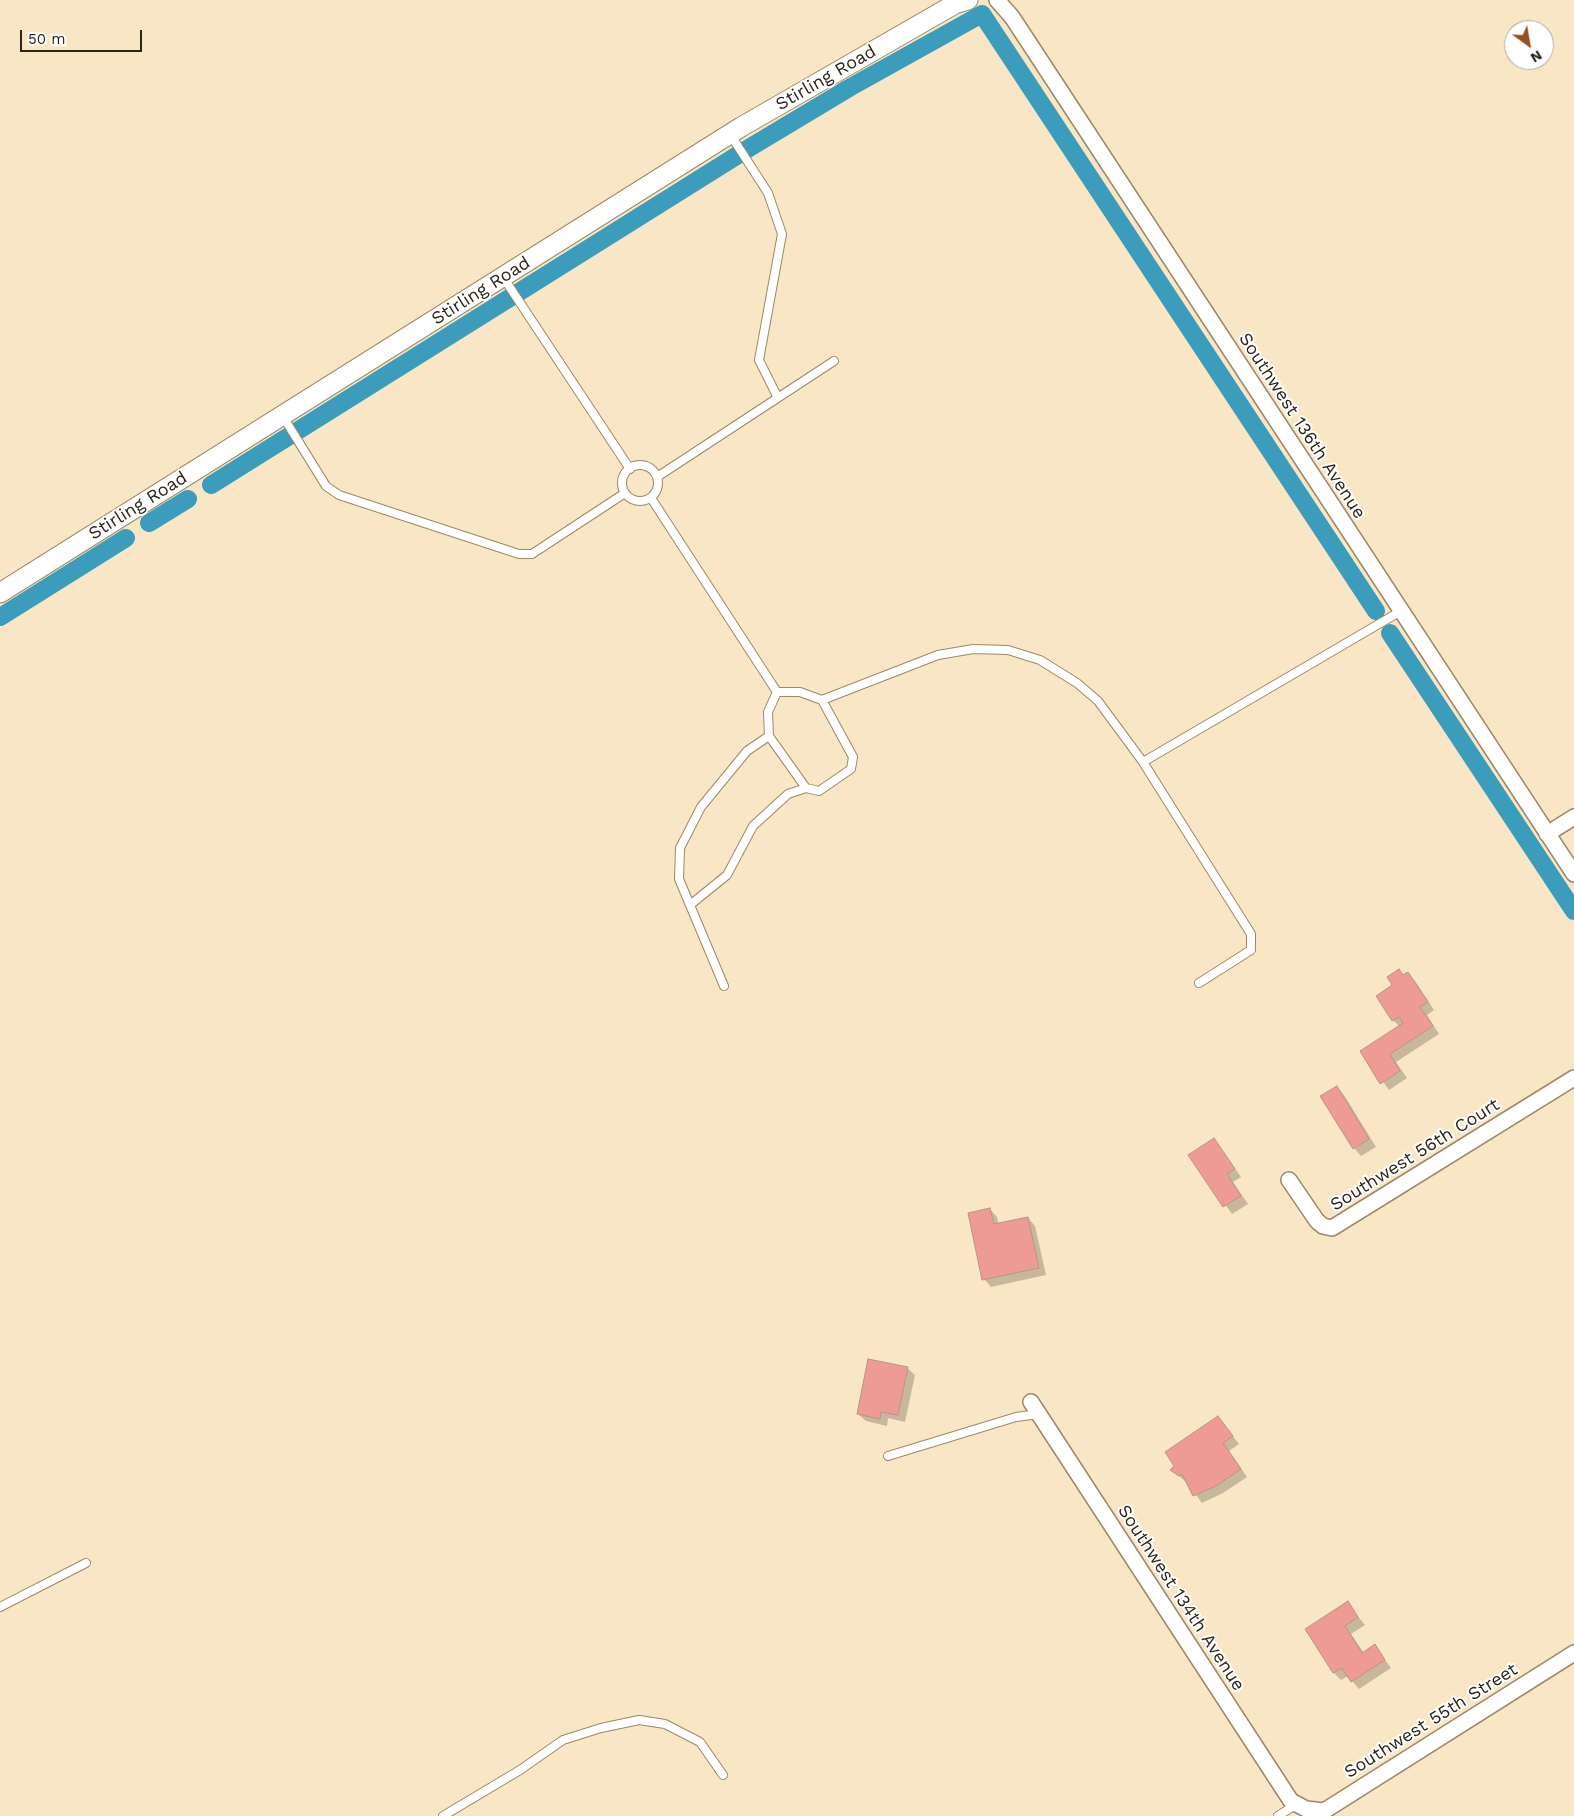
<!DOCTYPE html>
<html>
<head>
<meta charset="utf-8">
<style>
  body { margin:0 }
  #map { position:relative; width:1574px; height:1816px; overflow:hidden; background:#f9e6c4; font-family:"Work Sans",sans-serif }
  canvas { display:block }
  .north { position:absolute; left:1504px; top:20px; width:50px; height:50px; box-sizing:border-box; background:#fff; border:1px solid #aba8a3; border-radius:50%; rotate:148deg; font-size:14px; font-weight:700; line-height:20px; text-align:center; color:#2d2519 }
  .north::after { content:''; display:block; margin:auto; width:18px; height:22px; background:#945120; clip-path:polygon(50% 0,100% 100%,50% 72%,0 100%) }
  .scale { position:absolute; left:20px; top:30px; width:122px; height:22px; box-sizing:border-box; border:2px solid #2d2519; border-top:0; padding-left:6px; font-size:15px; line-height:18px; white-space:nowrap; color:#2d2519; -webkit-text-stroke:4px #fff; paint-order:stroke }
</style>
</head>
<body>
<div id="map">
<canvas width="1574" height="1816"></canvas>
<div class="north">N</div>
<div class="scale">50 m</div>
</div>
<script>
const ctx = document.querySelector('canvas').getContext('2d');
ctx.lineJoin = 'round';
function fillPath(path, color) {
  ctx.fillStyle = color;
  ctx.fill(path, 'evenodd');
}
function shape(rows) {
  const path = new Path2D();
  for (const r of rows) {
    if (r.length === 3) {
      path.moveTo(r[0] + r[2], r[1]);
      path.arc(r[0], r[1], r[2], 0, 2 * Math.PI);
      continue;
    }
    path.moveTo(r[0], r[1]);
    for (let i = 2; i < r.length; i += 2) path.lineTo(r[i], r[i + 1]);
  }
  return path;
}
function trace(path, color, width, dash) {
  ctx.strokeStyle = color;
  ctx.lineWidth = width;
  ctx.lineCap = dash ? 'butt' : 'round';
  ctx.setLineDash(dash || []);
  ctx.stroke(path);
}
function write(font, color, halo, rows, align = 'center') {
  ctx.font = font + ' "Work Sans",sans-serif';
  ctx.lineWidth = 4;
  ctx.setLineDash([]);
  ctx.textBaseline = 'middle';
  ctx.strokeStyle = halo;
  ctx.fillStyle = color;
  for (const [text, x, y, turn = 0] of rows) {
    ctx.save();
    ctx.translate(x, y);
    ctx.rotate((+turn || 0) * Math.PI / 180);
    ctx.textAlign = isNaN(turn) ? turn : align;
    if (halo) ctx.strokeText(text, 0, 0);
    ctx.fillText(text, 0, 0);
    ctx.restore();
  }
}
const shadow = shape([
  [1399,970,1404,976,1408,973,1415,981,1434,1010,1427,1015,1439,1034,1396,1062,1407,1078,1389,1090,1361,1052,1400,1027,1393,1020,1394,986],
  [1337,1088,1344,1095,1376,1147,1361,1156,1354,1148],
  [1214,1139,1241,1177,1233,1182,1248,1204,1232,1214,1190,1155],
  [990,1209,997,1217,999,1225,1028,1218,1035,1226,1046,1275,991,1287,984,1279],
  [907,1368,915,1375,905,1422,888,1418,887,1426,866,1421,858,1414],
  [1218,1417,1239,1444,1229,1451,1247,1477,1223,1493,1202,1503,1187,1483,1172,1470],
  [1347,1603,1365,1625,1351,1634,1364,1653,1375,1646,1391,1668,1359,1689,1348,1676,1341,1680,1334,1673,1306,1630]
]);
const canal = shape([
  [211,485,749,148,849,88,982,14,1376,611],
  [149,523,188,499],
  [0,617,126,538],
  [1390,633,1574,911]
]);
const building = shape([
  [1399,969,1403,975,1408,972,1428,1002,1420,1007,1433,1026,1390,1054,1400,1071,1380,1084,1360,1051,1403,1023,1399,1017,1392,1021,1376,996,1392,985,1387,977,1399,969],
  [1337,1086,1369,1139,1353,1149,1320,1096,1337,1086],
  [1214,1138,1235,1169,1227,1174,1241,1196,1223,1207,1188,1155,1214,1138],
  [990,1208,994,1224,1028,1217,1039,1268,982,1280,968,1213,990,1208],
  [868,1359,908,1367,898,1415,881,1412,880,1419,857,1414,868,1359],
  [1218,1416,1233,1436,1223,1443,1241,1469,1216,1486,1193,1496,1182,1474,1179,1476,1170,1470,1174,1466,1165,1452,1218,1416],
  [1348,1601,1358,1617,1345,1626,1362,1653,1375,1644,1385,1660,1351,1682,1342,1668,1333,1673,1305,1629,1348,1601]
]);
const service = shape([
  [730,134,768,193,782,234,759,360,777,396],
  [503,277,630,469],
  [282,415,326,486,339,495,519,554,532,554,625,493],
  [640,483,18],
  [657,477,834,361],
  [651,498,777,692],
  [777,692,800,692,822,700,853,757,851,769,819,791,806,788,769,736,768,712,777,692],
  [822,700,938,655,973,649,1008,650,1040,660,1077,683,1098,701,1143,762],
  [690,905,727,875,753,826,788,794,806,788],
  [1199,983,1251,950,1251,934,1143,762,1401,611],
  [724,986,679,879,680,848,701,807,747,751,769,736],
  [888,1456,1016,1417,1039,1414],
  [0,1607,86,1563],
  [443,1816,520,1770,563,1740,601,1728,639,1720,665,1724,700,1742,723,1775],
  [1278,1816,1297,1804]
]);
const minor = shape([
  [997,0,1012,17,1574,874],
  [1547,834,1574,817],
  [1289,1180,1317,1221,1323,1226,1332,1228,1574,1078],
  [1031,1402,1291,1801,1306,1809,1324,1811,1574,1653]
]);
const tertiary = shape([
  [0,593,741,127,955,4,968,0]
]);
const streetNames = [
  ["Stirling Road",826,78,-30],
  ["Stirling Road",481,291,-32],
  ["Southwest 136th Avenue",1302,426,57],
  ["Stirling Road",138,506,-32],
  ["Southwest 56th Court",1415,1155,-32],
  ["Southwest 134th Avenue",1181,1598,57],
  ["Southwest 55th Street",1431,1721,-32]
];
fillPath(shadow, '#0003');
trace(canal, '#3b9dbb', 18);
fillPath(building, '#ee9c93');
trace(building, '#b9918c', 1);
trace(service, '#9b896a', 10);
trace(minor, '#9b896a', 18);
trace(tertiary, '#9b896a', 21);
trace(service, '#fff', 8);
trace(minor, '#fff', 15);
trace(tertiary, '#fff', 19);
write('18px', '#2d2519', '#fff', streetNames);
</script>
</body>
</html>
